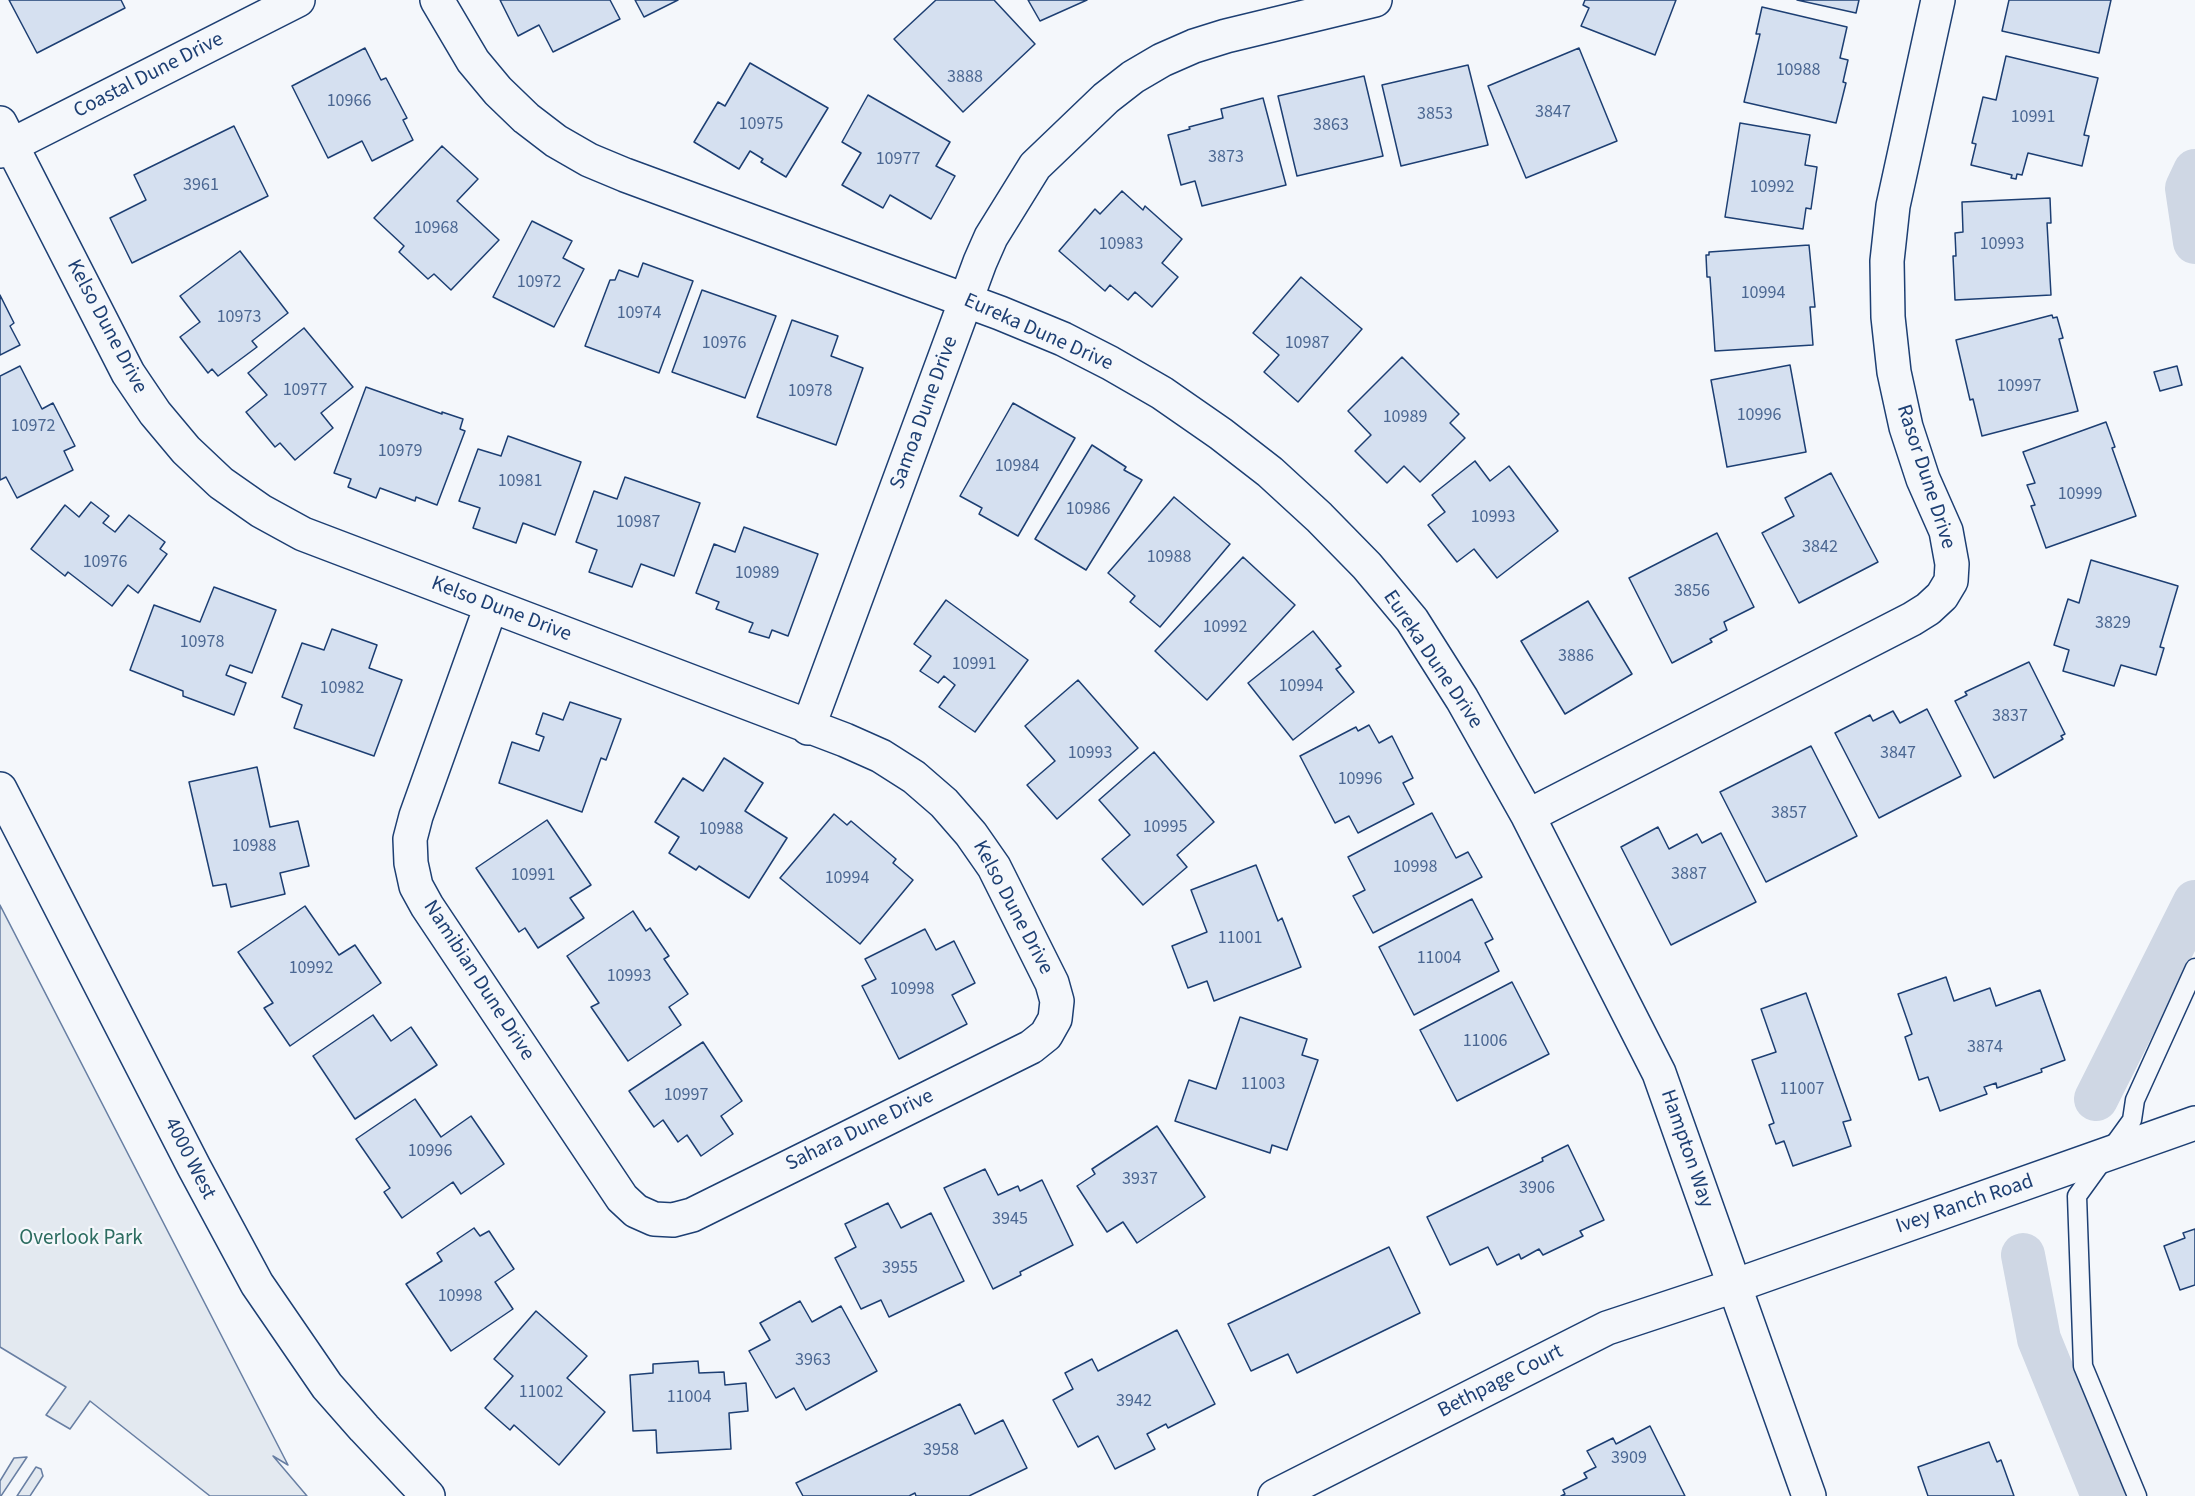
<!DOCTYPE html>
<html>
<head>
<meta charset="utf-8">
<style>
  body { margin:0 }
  canvas { display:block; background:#f4f7fb }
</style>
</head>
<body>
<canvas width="2195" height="1496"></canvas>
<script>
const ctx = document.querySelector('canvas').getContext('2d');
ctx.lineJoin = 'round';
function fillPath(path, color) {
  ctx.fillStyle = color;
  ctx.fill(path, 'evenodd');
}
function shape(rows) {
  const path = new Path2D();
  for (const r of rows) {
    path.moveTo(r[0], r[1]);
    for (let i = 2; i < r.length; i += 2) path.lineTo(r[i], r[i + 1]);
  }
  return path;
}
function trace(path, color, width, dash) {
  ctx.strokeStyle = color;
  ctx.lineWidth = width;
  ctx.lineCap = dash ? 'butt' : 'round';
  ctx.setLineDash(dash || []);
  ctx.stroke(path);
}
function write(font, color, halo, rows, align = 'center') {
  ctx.font = font + ' "Source Sans 3",sans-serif';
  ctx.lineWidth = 4.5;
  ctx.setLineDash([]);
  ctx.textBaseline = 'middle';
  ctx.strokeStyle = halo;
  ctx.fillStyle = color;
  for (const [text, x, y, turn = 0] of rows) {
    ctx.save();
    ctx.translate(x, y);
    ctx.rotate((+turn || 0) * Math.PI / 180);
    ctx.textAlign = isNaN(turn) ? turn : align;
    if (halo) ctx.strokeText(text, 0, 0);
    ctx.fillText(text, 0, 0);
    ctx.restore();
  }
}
const green = shape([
  [0,905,288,1465,273,1456,307,1496,210,1496,90,1401,70,1429,46,1415,66,1387,0,1347,0,905],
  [27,1457,1,1496,0,1496,0,1481,14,1458,27,1457],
  [36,1467,41,1469,43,1476,30,1496,17,1496,36,1467]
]);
const canal = shape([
  [2195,171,2187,188,2195,242],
  [2096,1099,2195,902],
  [2023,1255,2039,1339,2103,1496]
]);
const building = shape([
  [9,0,121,0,125,8,37,53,9,0],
  [500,0,610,0,620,19,553,52,539,25,518,36,500,0],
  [635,0,678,0,644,17,635,0],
  [936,0,994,0,1035,44,963,112,894,39,936,0],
  [1028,0,1087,0,1040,21,1028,0],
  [1585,0,1676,0,1655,55,1581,26,1589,8,1583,5,1585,0],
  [1797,0,1859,0,1856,13,1797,0],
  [2009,0,2111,0,2099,53,2002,31,2009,0],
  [1762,7,1847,27,1840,58,1848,60,1843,82,1846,83,1836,123,1744,102,1760,34,1756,34,1762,7],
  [365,48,381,80,386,78,407,118,403,120,413,140,372,161,362,141,328,158,292,86,365,48],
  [1579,48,1617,141,1526,178,1488,86,1579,48],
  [2006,56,2098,78,2084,135,2089,136,2082,166,2028,153,2022,175,2017,174,2016,179,2011,178,2012,175,1971,165,1976,144,1972,143,1983,97,1996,100,2006,56],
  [750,63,828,108,786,177,761,162,763,159,750,151,739,169,694,142,718,102,725,106,750,63],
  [1468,65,1488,145,1401,166,1382,85,1468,65],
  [1364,76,1383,156,1297,176,1278,96,1364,76],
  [868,95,950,142,936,166,955,176,931,219,890,195,883,208,842,185,861,153,842,142,868,95],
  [1263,98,1286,185,1202,206,1195,181,1181,185,1168,135,1190,129,1189,127,1223,118,1221,109,1263,98],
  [1740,123,1810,135,1805,165,1817,167,1811,209,1806,208,1803,229,1725,217,1740,123],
  [234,126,268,196,132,263,110,218,146,200,134,175,234,126],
  [442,146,478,179,457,201,499,240,451,290,434,274,428,279,399,252,404,246,374,218,442,146],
  [1122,191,1143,210,1145,206,1182,239,1162,263,1178,277,1152,307,1135,292,1128,300,1110,285,1105,291,1059,251,1095,209,1100,214,1122,191],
  [2050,198,2051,223,2047,223,2051,295,1955,300,1953,256,1956,256,1955,233,1963,232,1962,202,2050,198],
  [532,221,572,241,563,258,584,269,554,327,493,297,532,221],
  [1809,245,1815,307,1810,307,1813,345,1715,351,1710,277,1707,277,1706,255,1709,255,1709,252,1809,245],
  [240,251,288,313,252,341,257,347,218,376,212,369,208,373,180,337,200,322,180,296,240,251],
  [643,263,693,281,659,373,585,346,610,280,615,280,619,270,638,277,643,263],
  [1301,277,1362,329,1298,402,1264,372,1279,355,1253,333,1301,277],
  [702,290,776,316,745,398,672,372,702,290],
  [0,295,14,323,10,326,20,345,0,355,0,295],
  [2052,315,2053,318,2057,317,2063,338,2059,339,2078,411,1982,436,1973,399,1970,400,1956,340,2052,315],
  [792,320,838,336,831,356,863,368,836,445,757,417,792,320],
  [304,328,353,387,321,413,333,428,295,460,280,443,275,447,246,412,267,395,248,373,304,328],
  [1402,357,1459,414,1450,423,1465,438,1420,482,1404,466,1387,483,1355,451,1371,435,1348,411,1402,357],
  [1790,365,1806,452,1727,467,1711,380,1790,365],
  [20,366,42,409,53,403,75,446,64,451,73,470,17,498,6,477,0,480,0,376,20,366],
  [2177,366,2182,385,2160,391,2154,372,2177,366],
  [366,387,442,414,442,412,463,419,460,429,465,431,437,505,416,497,415,501,380,488,376,498,348,487,351,479,334,473,366,387],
  [1013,403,1075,438,1018,536,979,514,982,508,960,496,1013,403],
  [2106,422,2115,447,2112,448,2136,516,2046,548,2031,506,2035,505,2027,485,2035,483,2023,452,2106,422],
  [508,436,581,462,555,535,523,523,516,543,473,528,480,508,459,501,478,449,501,456,508,436],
  [1092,445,1126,467,1124,470,1142,480,1086,570,1035,539,1092,445],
  [1475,461,1490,481,1509,466,1558,531,1497,578,1474,549,1457,562,1428,525,1445,512,1432,495,1475,461],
  [1831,473,1878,562,1799,603,1762,533,1794,516,1785,498,1831,473],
  [625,477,700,503,674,576,641,564,632,587,589,572,597,550,576,542,594,491,617,499,625,477],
  [1174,497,1230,544,1160,627,1130,602,1135,596,1108,573,1174,497],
  [91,502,109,516,103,523,115,532,129,515,165,542,160,549,167,554,138,593,128,585,112,606,68,572,65,576,31,549,65,505,79,517,91,502],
  [744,527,818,554,788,636,772,630,769,638,749,632,753,623,716,609,719,602,696,593,714,544,735,552,744,527],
  [1717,533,1754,607,1724,622,1727,630,1710,639,1712,642,1672,663,1629,578,1717,533],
  [1243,557,1295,605,1207,700,1155,651,1243,557],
  [2091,560,2178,586,2160,647,2164,648,2156,675,2121,665,2114,686,2063,671,2069,650,2054,645,2068,599,2079,603,2091,560],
  [214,587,276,610,252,673,230,665,226,675,246,683,234,715,183,696,183,691,130,670,154,605,200,622,214,587],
  [946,600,1028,660,975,732,939,707,955,685,944,676,938,683,920,671,931,656,914,644,946,600],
  [1588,601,1632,674,1565,714,1521,641,1588,601],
  [332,629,377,645,369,668,402,680,374,756,294,728,302,705,282,697,302,643,324,650,332,629],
  [1313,631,1341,666,1336,669,1354,692,1293,740,1248,683,1313,631],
  [2029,662,2065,734,2061,736,2063,739,1994,778,1955,701,1967,695,1965,692,2029,662],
  [1078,680,1138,748,1057,819,1027,785,1055,761,1025,726,1078,680],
  [570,702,621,719,606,760,601,758,582,812,499,783,512,742,539,751,544,737,536,734,543,713,563,720,570,702],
  [1927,709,1961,776,1879,818,1835,733,1870,715,1873,721,1893,711,1900,723,1927,709],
  [1369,725,1379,743,1392,736,1413,778,1403,783,1414,804,1358,833,1349,816,1335,823,1300,756,1356,727,1358,731,1369,725],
  [1811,746,1857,836,1766,882,1720,792,1811,746],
  [1154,752,1214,822,1177,855,1187,867,1143,905,1102,859,1130,835,1099,800,1154,752],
  [724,758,763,783,745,811,787,838,749,898,699,866,696,870,669,853,679,837,655,822,683,778,703,791,724,758],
  [257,767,270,827,298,821,309,866,280,873,285,894,231,907,226,884,213,886,189,782,257,767],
  [1432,813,1456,858,1468,852,1482,877,1373,933,1353,896,1365,890,1348,857,1432,813],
  [834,814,847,825,851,821,896,859,893,863,913,880,860,944,780,878,834,814],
  [547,820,591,885,570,898,584,918,538,948,525,928,519,932,476,868,547,820],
  [1658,827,1669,849,1697,834,1702,843,1721,833,1756,902,1671,945,1621,847,1658,827],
  [1256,865,1278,921,1282,918,1301,967,1214,1001,1207,981,1188,988,1172,946,1207,932,1191,890,1256,865],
  [1472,899,1493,939,1485,943,1499,971,1414,1015,1379,947,1472,899],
  [305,906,339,955,355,945,381,983,290,1046,264,1008,273,1003,238,952,305,906],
  [633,911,646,931,650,928,669,956,664,959,688,994,669,1007,681,1025,628,1061,591,1007,599,1003,567,956,633,911],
  [925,929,936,950,954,941,975,983,952,995,967,1024,899,1059,862,986,876,979,865,959,925,929],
  [1946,977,1954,1001,1990,988,1996,1006,2040,990,2065,1060,2041,1069,2042,1072,1997,1088,1996,1083,1984,1087,1987,1094,1940,1111,1928,1077,1919,1080,1905,1037,1912,1034,1898,994,1946,977],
  [1512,982,1549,1054,1457,1101,1420,1030,1512,982],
  [1806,993,1851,1120,1843,1122,1851,1146,1793,1166,1784,1141,1776,1144,1769,1125,1774,1123,1752,1060,1776,1052,1761,1009,1806,993],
  [373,1015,391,1041,411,1027,437,1065,355,1119,313,1056,373,1015],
  [1240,1017,1307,1039,1302,1055,1318,1060,1287,1150,1272,1145,1270,1153,1175,1121,1189,1080,1216,1089,1240,1017],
  [703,1042,742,1101,721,1116,733,1134,701,1156,687,1135,678,1142,663,1120,654,1127,629,1091,703,1042],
  [415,1099,441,1137,471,1116,504,1164,461,1194,453,1182,402,1218,384,1192,390,1188,356,1139,415,1099],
  [1157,1126,1205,1197,1137,1243,1123,1222,1107,1232,1077,1186,1095,1174,1092,1169,1157,1126],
  [1568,1145,1604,1220,1580,1231,1583,1236,1543,1255,1539,1249,1521,1259,1519,1254,1497,1265,1488,1247,1450,1265,1427,1217,1543,1161,1542,1158,1568,1145],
  [985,1169,998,1195,1018,1186,1020,1191,1042,1180,1073,1245,1020,1272,1021,1275,993,1289,944,1188,985,1169],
  [888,1203,901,1228,931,1213,964,1281,889,1317,881,1300,861,1309,835,1258,856,1247,845,1224,888,1203],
  [474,1228,480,1236,489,1231,514,1269,495,1282,513,1309,451,1351,406,1284,442,1261,437,1253,474,1228],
  [2195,1229,2195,1285,2180,1290,2164,1246,2185,1238,2183,1233,2195,1229],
  [1389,1247,1420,1313,1297,1373,1288,1354,1251,1371,1228,1324,1389,1247],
  [800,1301,812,1322,841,1306,877,1371,806,1410,794,1388,776,1398,749,1351,770,1340,760,1323,800,1301],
  [536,1311,587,1356,567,1378,605,1412,559,1465,514,1425,510,1430,485,1408,513,1376,494,1359,536,1311],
  [1177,1330,1215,1404,1168,1428,1166,1424,1147,1434,1155,1449,1115,1469,1098,1436,1078,1447,1053,1400,1073,1389,1065,1373,1092,1359,1098,1371,1177,1330],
  [698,1361,699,1373,724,1372,725,1385,746,1383,748,1411,729,1413,731,1449,657,1453,656,1430,633,1431,630,1375,653,1373,653,1364,698,1361],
  [960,1404,975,1434,1003,1420,1027,1468,969,1496,916,1496,915,1493,909,1496,803,1496,796,1483,960,1404],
  [1650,1426,1685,1496,1561,1496,1565,1494,1563,1490,1587,1478,1584,1473,1596,1467,1587,1451,1613,1438,1616,1444,1650,1426],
  [1989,1442,1997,1462,2001,1460,2014,1496,1928,1496,1918,1467,1989,1442]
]);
const service = shape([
  [2137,1496,2083,1366,2077,1196,2132,1120,2135,1100,2195,968]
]);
const minor = shape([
  [437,0,473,61,498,91,526,118,556,141,589,160,625,175,1000,313,1063,339,1110,363,1162,393,1221,434,1270,472,1319,517,1367,566,1412,620,1462,699,1528,816,1659,1073,1809,1496],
  [0,123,128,373,155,413,186,450,221,483,261,511,303,534,845,740,881,756,914,777,944,803,971,834,994,867,1052,983,1057,1001,1055,1019,1046,1035,1031,1047,692,1215,673,1220,654,1219,636,1211,622,1198,427,906,416,886,411,863,410,839,416,816,491,606],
  [0,151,298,0],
  [808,728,980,262,991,237,1035,166,1106,98,1133,77,1162,60,1194,46,1226,36,1375,0],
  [1528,816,1912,619,1928,609,1942,596,1951,581,1952,564,1946,531,1923,479,1906,427,1894,372,1888,317,1887,261,1893,206,1938,0],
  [1275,1496,1607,1328,1734,1286,2195,1123]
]);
const secondary = shape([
  [0,789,194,1167,257,1284,327,1386,364,1428,428,1496]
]);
const numberNames = [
  ["10988",1798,71],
  ["3888",965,78],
  ["10966",349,102],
  ["3847",1553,113],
  ["3853",1435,115],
  ["10991",2033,118],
  ["10975",761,125],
  ["3863",1331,126],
  ["3873",1226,158],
  ["10977",898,160],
  ["3961",201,186],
  ["10992",1772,188],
  ["10968",436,229],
  ["10983",1121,245],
  ["10993",2002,245],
  ["10972",539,283],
  ["10994",1763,294],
  ["10974",639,314],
  ["10973",239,318],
  ["10976",724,344],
  ["10987",1307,344],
  ["10997",2019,387],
  ["10977",305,391],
  ["10978",810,392],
  ["10996",1759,416],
  ["10989",1405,418],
  ["10972",33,427],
  ["10979",400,452],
  ["10984",1017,467],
  ["10981",520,482],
  ["10999",2080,495],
  ["10986",1088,510],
  ["10993",1493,518],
  ["10987",638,523],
  ["3842",1820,548],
  ["10988",1169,558],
  ["10976",105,563],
  ["10989",757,574],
  ["3856",1692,592],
  ["3829",2113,624],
  ["10992",1225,628],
  ["10978",202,643],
  ["3886",1576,657],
  ["10991",974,665],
  ["10994",1301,687],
  ["10982",342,689],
  ["3837",2010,717],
  ["10993",1090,754],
  ["3847",1898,754],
  ["10996",1360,780],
  ["3857",1789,814],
  ["10995",1165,828],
  ["10988",721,830],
  ["10988",254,847],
  ["10998",1415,868],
  ["3887",1689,875],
  ["10991",533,876],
  ["10994",847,879],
  ["11001",1240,939],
  ["11004",1439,959],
  ["10992",311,969],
  ["10993",629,977],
  ["10998",912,990],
  ["11006",1485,1042],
  ["3874",1985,1048],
  ["11003",1263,1085],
  ["11007",1802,1090],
  ["10997",686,1096],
  ["10996",430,1152],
  ["3937",1140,1180],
  ["3906",1537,1189],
  ["3945",1010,1220],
  ["3955",900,1269],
  ["10998",460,1297],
  ["3963",813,1361],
  ["11002",541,1393],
  ["11004",689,1398],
  ["3942",1134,1402],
  ["3958",941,1451],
  ["3909",1629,1459]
];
const streetNames = [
  ["Coastal Dune Drive",149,76,-27],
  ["Kelso Dune Drive",106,327,62],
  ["Eureka Dune Drive",1038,333,24],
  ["Samoa Dune Drive",925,413,-70],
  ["Rasor Dune Drive",1925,477,72],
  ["Kelso Dune Drive",501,610,21],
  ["Eureka Dune Drive",1432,660,56],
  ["Kelso Dune Drive",1012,908,62],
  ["Namibian Dune Drive",478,981,57],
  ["Sahara Dune Drive",860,1131,-26],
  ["Hampton Way",1686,1149,71],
  ["4000 West",189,1159,63],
  ["Ivey Ranch Road",1965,1205,-19],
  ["Bethpage Court",1501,1382,-27]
];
const parkNames = [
  ["Overlook Park",81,1239]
];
fillPath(green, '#e3e9f0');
trace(green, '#687fa3', 1.5);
trace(canal, '#cfd7e4', 44);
fillPath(building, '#d5e0f0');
trace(building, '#1d3f73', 1.5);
trace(service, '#1d3f73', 21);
trace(minor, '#1d3f73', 36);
trace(secondary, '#1d3f73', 36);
trace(service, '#f4f7fb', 18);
trace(minor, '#f4f7fb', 33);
trace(secondary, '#f4f7fb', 33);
write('18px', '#4b6792', null, numberNames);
write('21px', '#1d3f73', '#f4f7fb', streetNames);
write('21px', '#2c6c60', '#f4f7fb', parkNames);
</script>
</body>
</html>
